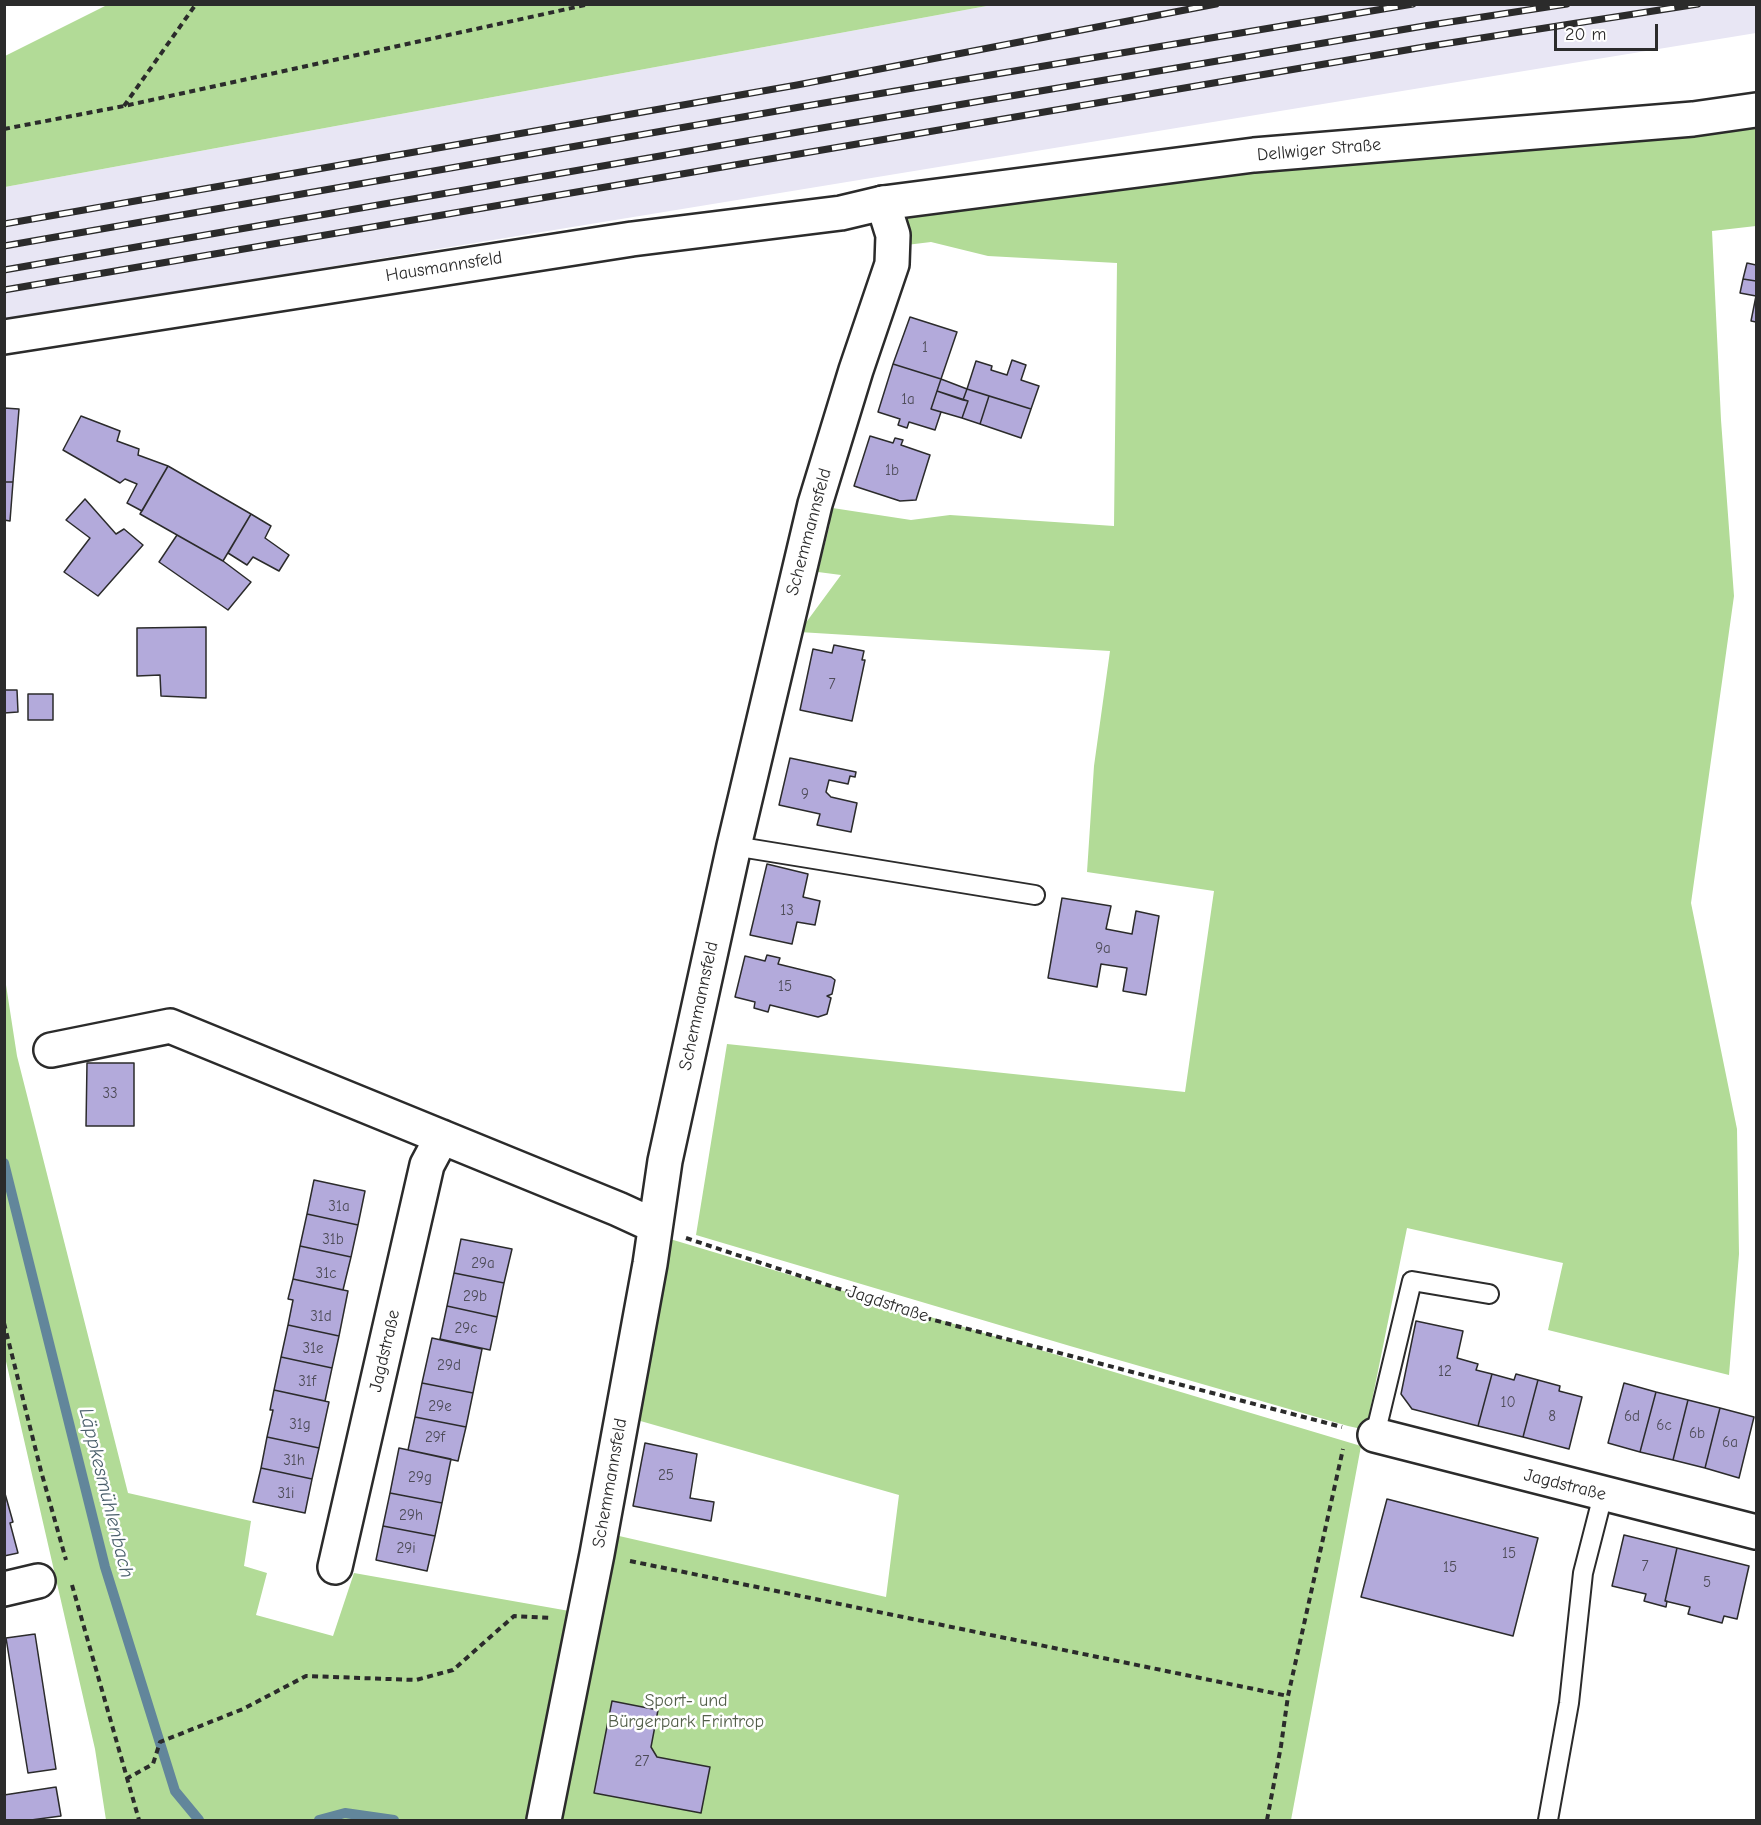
<!DOCTYPE html>
<html>
<head>
<meta charset="utf-8">
<style>
  body { margin:0 }
  #map { position:relative; width:1761px; height:1825px; overflow:hidden; background:#fff; font-family:"Comic Neue",sans-serif }
  canvas { display:block }
  .frame { position:absolute; inset:0; border:6px solid #2b2b2b; pointer-events:none }
  .scale { position:absolute; left:1554px; top:24px; width:104px; height:27px; box-sizing:border-box; border:3px solid #2b2b2b; border-top:0; padding-left:8px; font-size:18px; line-height:21px; white-space:nowrap; color:#2b2b2b; -webkit-text-stroke:4px #fff; paint-order:stroke }
</style>
</head>
<body>
<div id="map">
<canvas width="1761" height="1825"></canvas>
<div class="frame"></div>
<div class="scale">20 m</div>
</div>
<script>
const ctx = document.querySelector('canvas').getContext('2d');
ctx.lineJoin = 'round';
function fillPath(path, color) {
  ctx.fillStyle = color;
  ctx.fill(path, 'evenodd');
}
function shape(rows) {
  const path = new Path2D();
  for (const r of rows) {
    path.moveTo(r[0], r[1]);
    for (let i = 2; i < r.length; i += 2) path.lineTo(r[i], r[i + 1]);
  }
  return path;
}
function trace(path, color, width, dash) {
  ctx.strokeStyle = color;
  ctx.lineWidth = width;
  ctx.lineCap = dash ? 'butt' : 'round';
  ctx.setLineDash(dash || []);
  ctx.stroke(path);
}
function write(font, color, halo, rows, align = 'center') {
  ctx.font = font + ' "Comic Neue",sans-serif';
  ctx.lineWidth = 5;
  ctx.setLineDash([]);
  ctx.textBaseline = 'middle';
  ctx.strokeStyle = halo;
  ctx.fillStyle = color;
  for (const [text, x, y, turn = 0] of rows) {
    ctx.save();
    ctx.translate(x, y);
    ctx.rotate((+turn || 0) * Math.PI / 180);
    ctx.textAlign = isNaN(turn) ? turn : align;
    if (halo) ctx.strokeText(text, 0, 0);
    ctx.fillText(text, 0, 0);
    ctx.restore();
  }
}
const built = shape([
  [992,5,1756,5,1756,33,5,320,5,187]
]);
const green = shape([
  [107,5,107,4,992,5,5,187,5,56],
  [1756,118,1756,226,1712,231,1721,420,1734,596,1691,903,1737,1129,1739,1254,1729,1375,1548,1330,1563,1263,1407,1228,1366,1430,1348,1426,1070,1346,696,1235,727,1044,1185,1092,1214,891,1087,872,1094,766,1110,651,799,632,841,575,818,572,830,524,826,507,911,520,950,515,1114,526,1117,263,988,256,931,242,898,246,904,211,1252,167],
  [4,972,17,1056,128,1493,251,1521,244,1566,267,1573,256,1615,333,1636,354,1573,575,1612,525,1820,106,1820,95,1749,5,1357],
  [660,1236,1361,1446,1291,1820,557,1820,606,1533,886,1597,899,1495,630,1418]
]);
const stream = shape([
  [4,1163,105,1567,175,1791,199,1820],
  [319,1820,345,1813,394,1820]
]);
const building = shape([
  [1747,263,1756,265,1756,281,1743,279,1747,263],
  [1743,279,1756,281,1756,296,1740,293,1743,279],
  [1756,296,1756,322,1751,321,1756,296],
  [910,317,957,332,941,379,893,364,910,317],
  [1012,360,1026,365,1021,380,1039,386,1031,409,967,389,976,361,992,366,991,370,1007,375,1012,360],
  [893,364,941,379,931,409,941,412,935,430,909,422,907,428,898,425,900,419,878,412,893,364],
  [941,379,967,389,963,400,937,391,941,379],
  [967,389,989,396,980,424,962,418,968,401,963,400,967,389],
  [937,391,968,401,962,418,931,409,937,391],
  [989,396,1031,409,1021,438,980,424,989,396],
  [4,408,19,409,13,482,4,482,4,408],
  [81,416,120,431,117,441,139,449,138,455,168,466,142,511,127,503,137,484,125,479,120,483,63,450,81,416],
  [870,436,893,443,895,438,903,440,901,445,930,455,916,500,900,501,854,486,870,436],
  [168,466,251,514,223,561,140,514,168,466],
  [4,482,13,482,10,521,4,520,4,482],
  [85,499,116,534,124,529,143,545,98,596,64,572,90,538,66,520,85,499],
  [251,514,271,526,265,538,289,555,279,571,253,557,247,565,228,553,251,514],
  [177,535,223,561,251,582,228,610,159,562,177,535],
  [206,627,206,698,161,696,160,675,137,676,137,628,206,627],
  [834,645,864,651,862,660,865,660,852,721,800,710,813,649,832,653,834,645],
  [4,690,17,690,18,712,4,713,4,690],
  [28,694,53,694,53,720,28,720,28,694],
  [790,758,856,772,855,777,850,776,848,784,829,780,826,792,831,797,857,803,851,832,817,825,820,814,779,805,790,758],
  [767,864,808,874,803,897,820,901,815,925,797,922,792,944,750,935,767,864],
  [1062,898,1111,906,1106,929,1132,934,1136,911,1159,916,1146,995,1123,991,1127,968,1101,964,1097,987,1048,978,1062,898],
  [767,955,780,958,778,964,831,977,835,980,832,994,827,996,831,998,827,1014,818,1017,770,1005,768,1012,754,1008,755,1002,735,997,745,956,765,961,767,955],
  [87,1063,134,1063,134,1126,86,1126,87,1063],
  [314,1180,365,1191,358,1225,307,1214,314,1180],
  [307,1214,358,1225,351,1257,300,1246,307,1214],
  [461,1239,512,1249,504,1283,454,1273,461,1239],
  [300,1246,351,1257,343,1290,293,1279,300,1246],
  [454,1273,504,1283,497,1317,447,1306,454,1273],
  [293,1279,348,1291,339,1336,288,1325,293,1300,288,1299,293,1279],
  [447,1306,497,1317,490,1350,440,1339,447,1306],
  [1416,1321,1463,1331,1457,1358,1478,1364,1476,1370,1492,1374,1478,1426,1412,1409,1401,1394,1416,1321],
  [288,1325,339,1336,332,1368,281,1357,288,1325],
  [432,1338,482,1349,473,1393,422,1383,432,1338],
  [281,1357,332,1368,325,1401,274,1390,281,1357],
  [1492,1374,1514,1380,1516,1374,1538,1380,1523,1437,1478,1426,1492,1374],
  [1538,1380,1560,1386,1559,1391,1582,1397,1569,1449,1523,1437,1538,1380],
  [422,1383,473,1393,466,1427,415,1417,422,1383],
  [1624,1383,1656,1392,1640,1452,1608,1443,1624,1383],
  [274,1390,329,1402,319,1448,267,1437,273,1410,270,1410,274,1390],
  [1656,1392,1688,1400,1673,1460,1640,1452,1656,1392],
  [1688,1400,1720,1408,1705,1468,1673,1460,1688,1400],
  [1720,1408,1754,1417,1739,1478,1705,1468,1720,1408],
  [415,1417,466,1427,458,1461,408,1450,415,1417],
  [267,1437,319,1448,312,1479,261,1468,267,1437],
  [645,1443,697,1454,690,1498,714,1502,711,1521,633,1506,645,1443],
  [399,1448,451,1459,442,1503,390,1493,399,1448],
  [261,1468,312,1479,305,1513,253,1502,261,1468],
  [4,1490,13,1522,10,1523,18,1553,4,1556,4,1490],
  [390,1493,442,1503,435,1536,383,1526,390,1493],
  [1387,1499,1538,1538,1513,1636,1361,1597,1387,1499],
  [383,1526,435,1536,427,1571,376,1560,383,1526],
  [1624,1535,1677,1548,1665,1601,1667,1601,1666,1607,1644,1601,1646,1594,1612,1586,1624,1535],
  [1677,1548,1749,1566,1737,1619,1724,1616,1722,1623,1688,1614,1690,1607,1665,1601,1677,1548],
  [35,1634,56,1769,28,1773,6,1638,35,1634],
  [612,1701,658,1710,651,1747,657,1757,710,1767,701,1813,594,1793,612,1701],
  [56,1787,61,1816,31,1820,4,1820,4,1795,56,1787]
]);
const path = shape([
  [124,106,196,4],
  [4,129,124,106,590,4],
  [686,1238,930,1319,1342,1427],
  [4,1323,41,1471,66,1560],
  [630,1561,1288,1696],
  [72,1585,139,1820],
  [126,1779,153,1764,160,1742,243,1709,306,1676,416,1680,453,1670,514,1616,551,1618],
  [1267,1820,1281,1746,1288,1696,1343,1449]
]);
const lane = shape([
  [734,846,1035,895],
  [1375,1435,1412,1281,1489,1294],
  [1548,1820,1569,1703,1583,1573,1603,1495]
]);
const street = shape([
  [51,1050,170,1026,618,1209,655,1226],
  [1375,1435,1756,1532],
  [335,1567,427,1165,442,1137],
  [4,1589,38,1581],
  [544,1820,597,1554,650,1264,665,1161,734,846,815,504,856,370,892,264,893,235,883,203]
]);
const secondary = shape([
  [4,337,632,239,841,213,883,203,1254,155,1693,119,1756,110]
]);
const rail = shape([
  [4,224,797,85,1216,4],
  [4,246,800,107,1413,4],
  [4,270,804,131,1424,26,1567,4],
  [4,290,1424,47,1698,4]
]);
const numberNames = [
  ["1",925,348],
  ["1a",908,400],
  ["1b",892,471],
  ["7",832,685],
  ["9",805,795],
  ["13",787,911],
  ["9a",1103,949],
  ["15",785,987],
  ["33",110,1094],
  ["31a",339,1207],
  ["31b",333,1240],
  ["29a",483,1264],
  ["31c",326,1274],
  ["29b",475,1297],
  ["31d",321,1317],
  ["29c",466,1329],
  ["31e",313,1349],
  ["29d",449,1366],
  ["12",1445,1372],
  ["31f",307,1382],
  ["10",1508,1403],
  ["29e",440,1407],
  ["8",1552,1417],
  ["6d",1632,1417],
  ["31g",300,1425],
  ["6c",1664,1426],
  ["6b",1697,1434],
  ["29f",435,1438],
  ["6a",1730,1443],
  ["31h",294,1461],
  ["25",666,1476],
  ["29g",420,1478],
  ["31i",286,1494],
  ["29h",411,1516],
  ["29i",406,1549],
  ["15",1509,1554],
  ["7",1645,1567],
  ["15",1450,1568],
  ["5",1707,1583],
  ["27",642,1762]
];
const streetNames = [
  ["Dellwiger Straße",1319,150,-5],
  ["Hausmannsfeld",444,267,-9],
  ["Schemmannsfeld",809,532,-75],
  ["Schemmannsfeld",699,1006,-78],
  ["Jagdstraße",888,1304,18],
  ["Jagdstraße",385,1351,-77],
  ["Schemmannsfeld",610,1483,-80],
  ["Jagdstraße",1565,1485,14]
];
const parkNames = [
  ["Sport- und",686,1701],
  ["Bürgerpark Frintrop",686,1722]
];
const waterNames = [
  ["Läppkesmühlenbach",106,1493,76]
];
fillPath(built, '#e8e6f4');
fillPath(green, '#b2db97');
trace(stream, '#62869b', 10);
fillPath(building, '#b3aadb');
trace(building, '#2b2b2b', 1.5);
trace(lane, '#2b2b2b', 22);
trace(street, '#2b2b2b', 38);
trace(secondary, '#2b2b2b', 38);
trace(path, '#2b2b2b', 4, [6, 4.5]);
trace(lane, '#fff', 18);
trace(street, '#fff', 33);
trace(secondary, '#fff', 33);
trace(rail, '#2b2b2b', 7);
trace(rail, '#fff', 4.5, [14]);
write('15px', '#4d4b57', null, numberNames);
write('18px', '#2b2b2b', '#fff', streetNames);
write('18px', '#54604b', '#fff', parkNames);
write('italic 20px', '#4b606c', '#fff', waterNames);
</script>
</body>
</html>
